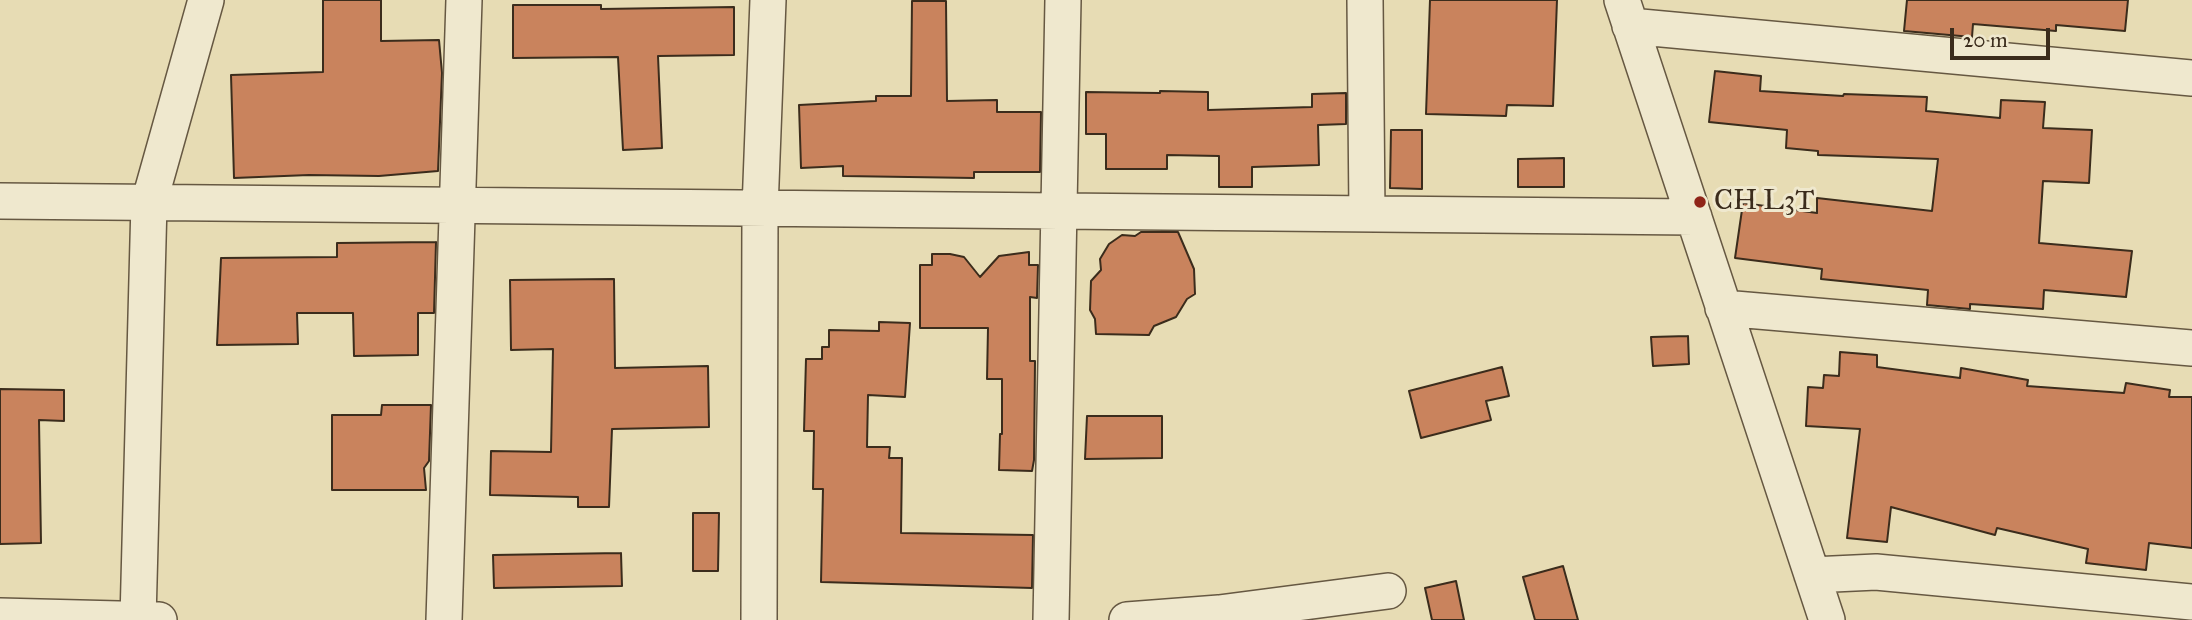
<!DOCTYPE html>
<html>
<head>
<meta charset="utf-8">
<style>
  body { margin:0 }
  #map { position:relative; width:2192px; height:620px; overflow:hidden; background:#e7dcb4; font-family:"IM FELL Great Primer",serif }
  canvas { display:block }
  .scale { position:absolute; left:1950px; top:28px; width:100px; height:32px; box-sizing:border-box; border:4px solid #3b2c1c; border-top:0; padding-left:9px; font-size:21px; line-height:24px; white-space:nowrap; color:#3b2c1c; -webkit-text-stroke:5px #efe8ce; paint-order:stroke }
</style>
</head>
<body>
<div id="map">
<canvas width="2192" height="620"></canvas>
<div class="scale">20 m</div>
</div>
<script>
const ctx = document.querySelector('canvas').getContext('2d');
ctx.lineJoin = 'round';
function fillPath(path, color) {
  ctx.fillStyle = color;
  ctx.fill(path, 'evenodd');
}
function shape(rows) {
  const path = new Path2D();
  for (const r of rows) {
    path.moveTo(r[0], r[1]);
    for (let i = 2; i < r.length; i += 2) path.lineTo(r[i], r[i + 1]);
  }
  return path;
}
function trace(path, color, width, dash) {
  ctx.strokeStyle = color;
  ctx.lineWidth = width;
  ctx.lineCap = dash ? 'butt' : 'round';
  ctx.setLineDash(dash || []);
  ctx.stroke(path);
}
function write(font, color, halo, rows, align = 'center') {
  ctx.font = font + ' "IM FELL Great Primer",serif';
  ctx.lineWidth = 6;
  ctx.setLineDash([]);
  ctx.textBaseline = 'middle';
  ctx.strokeStyle = halo;
  ctx.fillStyle = color;
  for (const [text, x, y, turn = 0] of rows) {
    ctx.save();
    ctx.translate(x, y);
    ctx.rotate((+turn || 0) * Math.PI / 180);
    ctx.textAlign = isNaN(turn) ? turn : align;
    if (halo) ctx.strokeText(text, 0, 0);
    ctx.fillText(text, 0, 0);
    ctx.restore();
  }
}
const building = shape([
  [323,0,381,0,381,41,439,40,442,73,438,171,379,176,309,175,234,178,231,75,323,72,323,0],
  [1430,0,1557,0,1553,106,1507,105,1506,116,1426,114,1430,0],
  [1907,0,2128,0,2125,31,2056,25,2056,31,1973,24,1972,37,1904,31,1907,0],
  [912,1,946,1,947,101,997,100,997,112,1041,112,1040,172,974,172,974,178,843,176,843,166,801,168,799,105,876,101,876,96,911,96,912,1],
  [513,5,601,5,601,9,734,7,734,55,658,56,662,148,623,150,618,57,513,58,513,5],
  [1715,71,1761,76,1760,91,1843,96,1844,94,1927,97,1926,111,2000,118,2001,100,2045,102,2043,128,2092,130,2089,183,2043,181,2039,243,2132,251,2126,297,2044,290,2043,309,1970,304,1970,309,1927,305,1928,290,1821,279,1822,269,1735,258,1743,203,1817,213,1817,198,1932,211,1938,159,1818,155,1818,151,1786,148,1787,130,1709,122,1715,71],
  [1160,91,1208,92,1208,110,1312,107,1312,94,1346,93,1346,124,1318,125,1319,165,1252,167,1252,187,1219,187,1219,156,1167,155,1167,169,1106,169,1106,134,1086,134,1086,92,1160,93,1160,91],
  [1391,130,1422,130,1422,189,1390,188,1391,130],
  [1564,158,1564,187,1518,187,1518,159,1564,158],
  [1141,232,1178,232,1194,269,1195,294,1187,299,1176,317,1154,326,1149,335,1096,334,1095,319,1090,310,1091,281,1101,270,1100,259,1109,244,1122,235,1135,236,1141,232],
  [436,242,434,313,418,313,418,355,354,356,353,313,297,313,298,344,217,345,221,258,337,257,337,243,436,242],
  [1029,252,1029,265,1038,265,1037,298,1030,297,1030,361,1035,361,1034,460,1032,471,999,470,1000,434,1002,434,1002,379,987,379,988,328,920,328,920,265,932,265,932,254,950,254,964,257,980,277,999,256,1029,252],
  [614,279,615,368,708,366,709,427,612,429,609,507,578,507,578,497,490,495,491,451,551,452,553,349,511,350,510,280,614,279],
  [879,322,910,323,905,397,868,395,867,447,890,447,889,458,902,458,901,533,1033,535,1032,588,821,582,823,489,813,489,814,431,804,431,806,359,822,359,822,347,829,347,829,330,879,331,879,322],
  [1688,336,1689,364,1653,366,1651,337,1688,336],
  [1840,352,1877,355,1877,367,1960,378,1961,368,2028,380,2027,386,2124,393,2126,383,2170,390,2169,397,2192,397,2192,548,2149,543,2146,570,2086,563,2088,549,1997,528,1995,535,1891,507,1887,542,1847,538,1860,429,1806,426,1808,387,1823,388,1824,375,1839,376,1840,352],
  [1502,367,1509,396,1486,401,1491,420,1421,438,1409,391,1502,367],
  [0,389,64,390,64,421,39,420,41,543,0,544,0,389],
  [382,405,431,405,429,461,424,468,426,490,332,490,332,415,381,415,382,405],
  [1087,416,1162,416,1162,458,1085,459,1087,416],
  [693,513,719,513,718,571,693,571,693,513],
  [621,553,622,586,494,588,493,555,621,553],
  [1563,566,1578,620,1535,620,1523,577,1563,566],
  [1456,581,1464,620,1432,620,1425,588,1456,581]
]);
const street = shape([
  [1365,0,1367,214],
  [1622,0,1827,620],
  [1630,26,2192,78],
  [0,201,1694,217],
  [1723,308,2192,348],
  [1812,575,1876,572,2192,602],
  [0,616,159,620],
  [138,619,149,203,206,0],
  [444,620,464,0],
  [759,620,760,209,768,0],
  [1051,620,1063,0],
  [1127,620,1219,613,1388,591]
]);
const markers = [
  [1700,202,7,"#8f2418"]
];
const poiNames = [
  ["CH L3T",1714,202]
];
fillPath(building, '#c9835d');
trace(building, '#3b2c1c', 2);
trace(street, '#665842', 38);
trace(street, '#efe8ce', 35);
for (const [x, y, r, color] of markers) {
  const dot = new Path2D();
  dot.arc(x, y, r, 0, 2 * Math.PI);
  ctx.fillStyle = color;
  ctx.fill(dot);
  trace(dot, '#efe8ce', 2.5);
}
write('28px', '#3b2c1c', '#efe8ce', poiNames, 'left');
</script>
</body>
</html>
